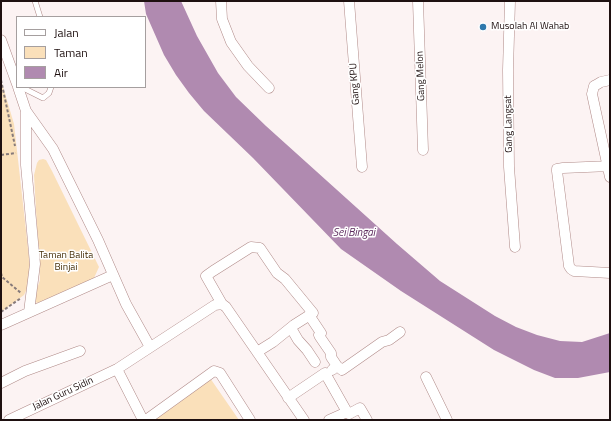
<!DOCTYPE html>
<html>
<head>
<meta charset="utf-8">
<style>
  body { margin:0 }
  #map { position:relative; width:611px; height:421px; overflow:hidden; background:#fcf3f3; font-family:"Titillium Web",sans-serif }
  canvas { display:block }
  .frame { position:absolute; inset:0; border:2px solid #1e1010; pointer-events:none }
  .legend { position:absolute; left:16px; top:16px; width:130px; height:72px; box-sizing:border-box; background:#fff; border:1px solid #a59f9f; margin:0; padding:5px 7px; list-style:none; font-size:12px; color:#1e1010 }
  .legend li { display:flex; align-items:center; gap:8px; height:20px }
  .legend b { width:20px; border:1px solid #a59f9f }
</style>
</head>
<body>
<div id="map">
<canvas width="611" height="421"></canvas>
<div class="frame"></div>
<ul class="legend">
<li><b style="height:5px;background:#fff"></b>Jalan</li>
<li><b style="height:11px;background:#fae0ba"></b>Taman</li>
<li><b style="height:11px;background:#b08ab0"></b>Air</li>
</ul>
</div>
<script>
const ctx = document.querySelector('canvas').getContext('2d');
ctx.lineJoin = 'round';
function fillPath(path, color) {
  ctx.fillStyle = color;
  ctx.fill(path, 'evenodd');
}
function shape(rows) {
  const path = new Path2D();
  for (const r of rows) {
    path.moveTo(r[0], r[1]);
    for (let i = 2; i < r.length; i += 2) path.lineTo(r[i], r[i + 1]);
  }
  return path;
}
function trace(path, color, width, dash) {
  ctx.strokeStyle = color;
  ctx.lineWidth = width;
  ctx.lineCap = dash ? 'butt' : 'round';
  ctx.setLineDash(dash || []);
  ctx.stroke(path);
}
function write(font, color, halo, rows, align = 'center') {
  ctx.font = font + ' "Titillium Web",sans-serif';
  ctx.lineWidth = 3;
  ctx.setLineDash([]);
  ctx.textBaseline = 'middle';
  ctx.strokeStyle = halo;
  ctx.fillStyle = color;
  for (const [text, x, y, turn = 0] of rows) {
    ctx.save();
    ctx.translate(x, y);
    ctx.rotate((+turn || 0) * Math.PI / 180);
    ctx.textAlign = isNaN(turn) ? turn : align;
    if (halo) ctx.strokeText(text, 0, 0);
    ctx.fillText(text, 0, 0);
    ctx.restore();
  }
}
const green = shape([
  [1,80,14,124,30,266,28,287,24,295,1,312],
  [43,159,46,160,52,171,99,267,94,278,88,283,40,303,32,302,40,280,34,175,37,163,39,160],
  [210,378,239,420,153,420]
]);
const water = shape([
  [144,1,181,1,197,36,218,73,236,97,266,126,397,244,440,281,495,316,516,327,537,335,560,341,582,342,610,333,610,372,578,378,555,378,534,370,494,350,401,291,341,249,253,158,204,111,189,93,176,75,164,55,146,14]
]);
const path = shape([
  [1,80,15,146],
  [1,155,16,153],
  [1,273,2,277,21,293],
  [1,312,21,298]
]);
const service = shape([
  [35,1,40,17],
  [21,87,43,98,49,93,51,87]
]);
const minor = shape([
  [221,1,222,19,231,42,248,66,269,88],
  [349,1,362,167],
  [418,1,423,150],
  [510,1,508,70,509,167,515,247],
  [1,40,17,84],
  [610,80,601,82,596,85,594,86,592,94,610,177],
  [18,87,26,111,53,149,98,240,126,304,150,347],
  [26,111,26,165,35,264,29,312],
  [610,166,563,168,557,169,557,171,569,266,571,269,574,271,610,273],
  [222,304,206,276,213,271,251,247,260,248,277,273,285,279,313,313,294,325,273,342,257,352],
  [309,315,321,333,319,335,320,337,331,353,331,357,337,366,332,370],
  [1,325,113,275],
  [291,328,298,340,307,350,315,362],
  [337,366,342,370,382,342,389,340,400,332],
  [117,369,143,420],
  [426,377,447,420],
  [1,383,25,371,80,351],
  [288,398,325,373,347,412],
  [9,420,117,369,215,305,222,304,226,307,304,420],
  [146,420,214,371,220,373,250,420],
  [329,420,347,412,349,414,360,408,367,420]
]);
const markers = [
  [483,27,4,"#2f78ac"]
];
const poiNames = [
  ["Musolah Al Wahab",491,27]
];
const streetNames = [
  ["Gang Melon",421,76,-92],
  ["Gang KPU",355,84,-94],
  ["Gang Langsat",509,124,-91],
  ["Jalan Guru Sidin",63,394,-25]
];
const parkNames = [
  ["Taman Balita",66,256],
  ["Binjai",66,268]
];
const waterNames = [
  ["Sei Bingai",354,233]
];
fillPath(green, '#fae0ba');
fillPath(water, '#b08ab0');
trace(service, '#b08a88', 6);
trace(minor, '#b08a88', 11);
trace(path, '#867a7a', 2, [3, 2]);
trace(service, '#fff', 5);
trace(minor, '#fff', 10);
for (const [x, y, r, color] of markers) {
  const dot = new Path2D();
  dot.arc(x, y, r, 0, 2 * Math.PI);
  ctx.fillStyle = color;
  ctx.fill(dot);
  trace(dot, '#fff', 1.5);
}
write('10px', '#1e1010', '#fff', poiNames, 'left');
write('10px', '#1e1010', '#fff', streetNames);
write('10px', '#452f09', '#fff', parkNames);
write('italic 11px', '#5c2b5d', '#fff', waterNames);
</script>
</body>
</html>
